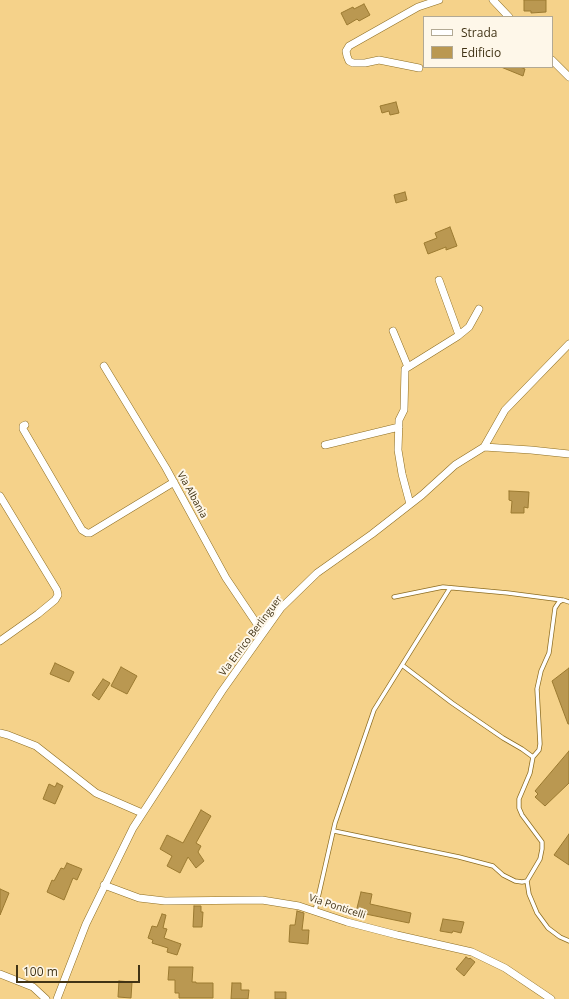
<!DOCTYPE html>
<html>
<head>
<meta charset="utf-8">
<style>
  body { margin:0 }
  #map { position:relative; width:569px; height:999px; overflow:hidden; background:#f5d28a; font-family:"Open Sans",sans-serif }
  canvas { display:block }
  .legend { position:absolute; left:423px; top:16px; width:130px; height:52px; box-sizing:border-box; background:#fef7e9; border:1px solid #b2a994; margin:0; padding:5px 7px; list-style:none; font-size:12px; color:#413315 }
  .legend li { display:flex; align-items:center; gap:8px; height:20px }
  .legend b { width:20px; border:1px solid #b2a994 }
  .scale { position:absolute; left:16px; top:965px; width:124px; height:18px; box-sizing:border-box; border:2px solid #413315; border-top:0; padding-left:5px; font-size:12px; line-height:14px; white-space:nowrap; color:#413315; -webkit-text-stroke:3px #fef7e9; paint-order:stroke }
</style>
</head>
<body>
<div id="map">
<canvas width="569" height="999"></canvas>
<ul class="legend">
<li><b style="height:5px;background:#fff"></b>Strada</li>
<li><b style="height:11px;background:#ba9851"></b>Edificio</li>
</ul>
<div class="scale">100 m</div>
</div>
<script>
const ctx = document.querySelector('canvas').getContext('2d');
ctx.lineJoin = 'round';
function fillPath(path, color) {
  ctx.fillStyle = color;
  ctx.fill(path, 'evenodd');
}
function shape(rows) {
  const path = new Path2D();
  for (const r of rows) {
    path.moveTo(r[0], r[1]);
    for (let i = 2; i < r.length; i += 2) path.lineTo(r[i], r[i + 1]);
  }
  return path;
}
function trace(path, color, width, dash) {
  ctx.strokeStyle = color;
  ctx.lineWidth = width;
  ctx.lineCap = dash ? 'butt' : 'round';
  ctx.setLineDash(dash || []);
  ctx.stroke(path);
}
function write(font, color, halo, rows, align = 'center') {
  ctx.font = font + ' "Open Sans",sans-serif';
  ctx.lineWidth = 4;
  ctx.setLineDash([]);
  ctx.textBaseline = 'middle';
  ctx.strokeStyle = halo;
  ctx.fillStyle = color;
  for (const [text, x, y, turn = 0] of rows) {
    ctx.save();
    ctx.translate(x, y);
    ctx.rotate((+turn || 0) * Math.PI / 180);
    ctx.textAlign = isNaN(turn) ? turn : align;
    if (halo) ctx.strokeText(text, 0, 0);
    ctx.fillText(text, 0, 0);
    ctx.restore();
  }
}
const building = shape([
  [524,0,546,0,546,12,531,13,531,11,524,11,524,0],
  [364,4,370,15,359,21,357,19,347,25,341,13,353,7,354,9,364,4],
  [501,67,520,67,525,69,523,76,501,67],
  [396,102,399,113,390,115,389,111,382,113,380,106,396,102],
  [405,192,407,200,396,203,394,195,405,192],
  [450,227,457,246,446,250,446,247,428,254,424,243,437,238,435,233,450,227],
  [509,491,529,492,528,508,524,507,524,513,511,513,512,501,509,500,509,491],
  [55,663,74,672,69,682,50,674,55,663],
  [121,667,137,676,127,694,111,686,121,667],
  [569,668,569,724,568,724,552,681,569,668],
  [103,679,110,683,99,700,92,695,103,679],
  [569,751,569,783,545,806,535,797,538,794,535,791,569,751],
  [57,783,63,786,55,804,43,799,49,784,55,787,57,783],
  [201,810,211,816,196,843,201,846,198,852,204,861,196,868,188,857,180,873,167,866,172,856,160,849,167,835,183,843,201,810],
  [569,834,569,865,554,855,569,834],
  [67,863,82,869,77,880,73,878,64,900,47,892,52,880,54,881,61,868,64,869,67,863],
  [0,889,9,893,0,915,0,889],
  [361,892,372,894,370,904,411,913,409,923,356,912,361,892],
  [194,906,201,906,201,912,203,912,202,927,193,927,194,906],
  [297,911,304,913,302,930,309,930,308,944,289,942,290,925,295,925,297,911],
  [162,914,166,915,163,928,167,929,164,938,181,944,177,955,167,952,168,948,152,943,153,940,148,938,152,926,157,927,162,914],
  [443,919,464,922,461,933,453,931,452,933,440,931,443,919],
  [466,957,469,959,470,958,475,962,464,976,456,969,466,957],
  [169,967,193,967,192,982,196,982,196,983,213,983,213,998,179,998,179,993,175,993,175,980,168,980,169,967],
  [119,981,132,982,131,998,118,997,119,981],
  [232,983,241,983,241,990,249,990,248,999,231,999,232,983],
  [275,992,286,992,286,999,275,999,275,992]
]);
const service = shape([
  [394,597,443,587,508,593,562,600],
  [402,665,450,588],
  [533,757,539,750,540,744,537,689,541,671,549,653,555,608,559,602,563,600,569,602],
  [334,831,459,857,493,866,503,875,515,881,522,882,527,881],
  [315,911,335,823,374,710,402,665,452,703,503,738,522,749,533,757,530,773,519,799,519,808,522,815,542,842,542,849,540,859,527,881,529,894,537,913,548,928,560,937,569,941]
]);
const minor = shape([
  [493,0,509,17],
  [552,60,569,77],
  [419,68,379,60,365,63,353,63,349,61,347,56,346,51,349,46,418,7,439,0],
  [439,280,459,335],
  [393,331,408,367],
  [104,366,166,468,226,578,263,633],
  [25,425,23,426,23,429,82,530,87,533,90,533,174,482],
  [325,445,399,427],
  [484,447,505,410,569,344],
  [0,496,57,590,58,595,55,600,38,614,0,641],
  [410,504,402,474,398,450,399,420,404,410,405,369,458,336,469,327,479,309],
  [0,733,8,735,36,746,96,793,142,813],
  [104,885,139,898,165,901,262,900,299,906,347,922,397,935,472,952,505,968,551,999],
  [0,974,33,987,46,999],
  [57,999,86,924,133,828,222,691,281,608,317,573,372,534,422,495,455,465,484,447,531,450,569,454]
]);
const streetNames = [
  ["Via Albania",192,495,61],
  ["Via Enrico Berlinguer",251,636,-53],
  ["Via Ponticelli",337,907,18]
];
fillPath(building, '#ba9851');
trace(building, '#9b7a31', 1);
trace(service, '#8d6d22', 5);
trace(minor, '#8d6d22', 8);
trace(service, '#fff', 3.5);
trace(minor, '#fff', 7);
write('10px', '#413315', '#fef7e9', streetNames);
</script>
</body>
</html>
